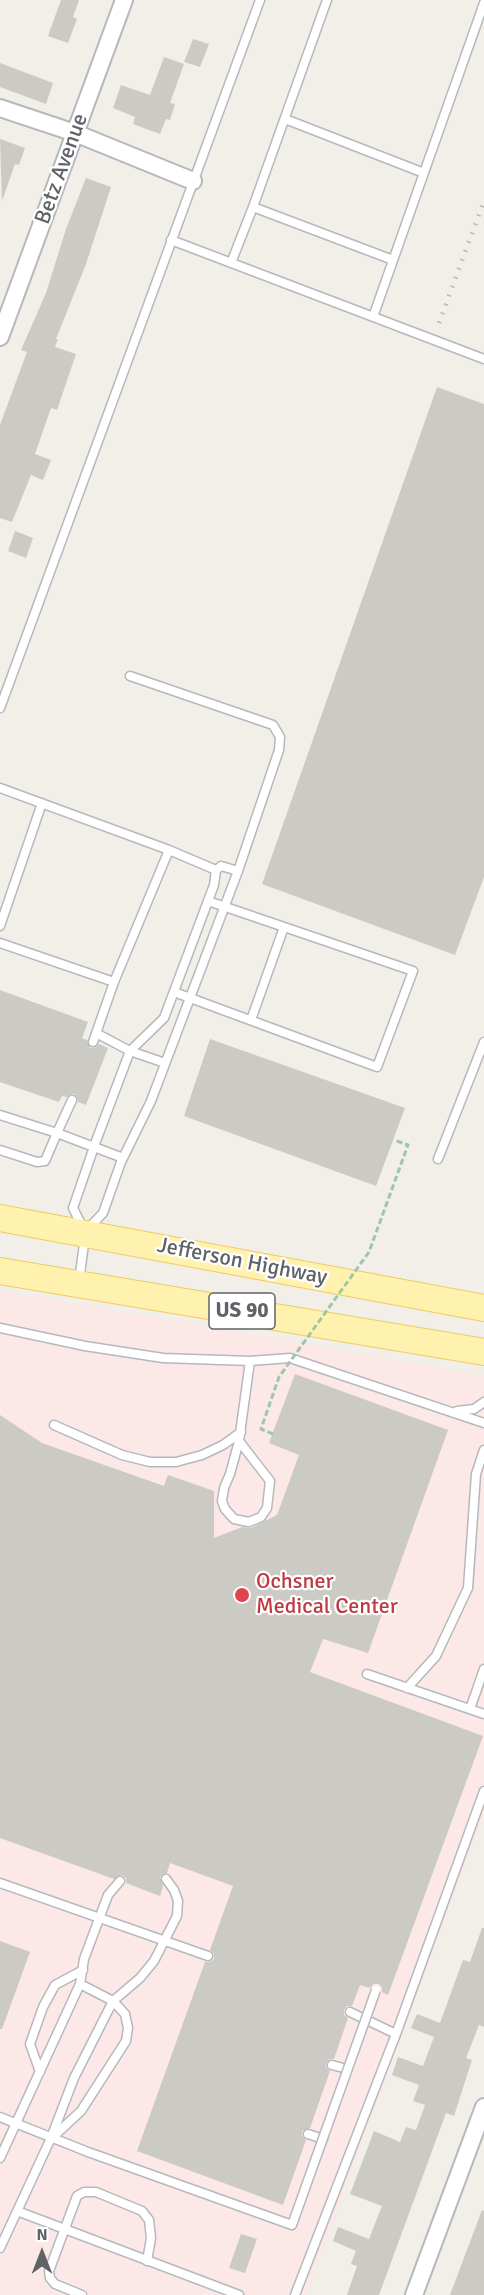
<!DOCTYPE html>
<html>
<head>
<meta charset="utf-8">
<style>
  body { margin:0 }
  #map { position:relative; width:484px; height:2295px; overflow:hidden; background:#f1efe8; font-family:Signika,sans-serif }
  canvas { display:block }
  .north { position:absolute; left:12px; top:2223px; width:60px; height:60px; -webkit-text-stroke:4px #fff; paint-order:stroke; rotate:0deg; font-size:16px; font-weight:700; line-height:24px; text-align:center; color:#5f6368 }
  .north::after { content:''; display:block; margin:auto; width:21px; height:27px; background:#5f6368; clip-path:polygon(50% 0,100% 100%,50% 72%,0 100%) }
</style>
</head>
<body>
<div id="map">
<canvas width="484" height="2295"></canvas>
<div class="north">N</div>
</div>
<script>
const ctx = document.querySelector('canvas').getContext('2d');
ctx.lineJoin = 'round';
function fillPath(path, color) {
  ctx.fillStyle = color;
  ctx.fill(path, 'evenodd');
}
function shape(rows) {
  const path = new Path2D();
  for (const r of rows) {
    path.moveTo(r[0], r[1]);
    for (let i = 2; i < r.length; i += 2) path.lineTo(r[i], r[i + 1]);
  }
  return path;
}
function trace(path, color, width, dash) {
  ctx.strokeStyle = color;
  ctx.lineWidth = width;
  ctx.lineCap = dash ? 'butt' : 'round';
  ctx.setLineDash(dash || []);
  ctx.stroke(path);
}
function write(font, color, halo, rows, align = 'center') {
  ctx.font = font + ' Signika,sans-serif';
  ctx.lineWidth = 4.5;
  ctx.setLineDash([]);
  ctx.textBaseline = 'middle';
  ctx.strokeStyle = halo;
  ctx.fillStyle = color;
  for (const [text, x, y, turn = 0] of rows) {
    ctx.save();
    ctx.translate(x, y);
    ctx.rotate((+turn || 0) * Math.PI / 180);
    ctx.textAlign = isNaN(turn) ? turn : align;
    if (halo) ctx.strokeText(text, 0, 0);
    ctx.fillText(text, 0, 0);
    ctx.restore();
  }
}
const medical = shape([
  [0,1290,484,1376,484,1814,306,2295,0,2295]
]);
const building = shape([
  [61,0,79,0,73,17,77,19,68,43,48,36],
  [193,39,209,44,200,67,184,62],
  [164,57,184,64,170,103,175,104,170,120,166,119,160,134,133,124,135,117,113,108,121,85,150,95],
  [0,63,53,83,46,104,0,87],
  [0,139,25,148,19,165,15,164,2,201],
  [86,178,111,187,86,264,56,339,58,339,55,347,76,354,57,410,51,408,35,454,51,460,43,480,31,475,12,522,0,518,0,425,27,352,21,350,46,293,66,229],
  [437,387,484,404,484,877,455,955,262,884],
  [15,531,33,538,26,558,8,551],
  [0,990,88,1022,82,1038,87,1040,90,1048,95,1048,99,1044,108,1048,86,1105,78,1102,77,1097,74,1094,69,1095,66,1097,62,1096,59,1102,0,1082],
  [210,1039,405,1108,376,1186,184,1116],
  [295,1374,448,1430,368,1653,323,1639,310,1672,483,1736,388,1995,382,1992,382,1988,379,1984,374,1984,370,1988,360,1985,352,2006,347,2006,344,2010,344,2015,348,2018,334,2059,330,2059,326,2063,326,2067,330,2071,310,2128,302,2131,302,2136,306,2140,283,2205,137,2151,205,1962,210,1962,214,1959,214,1954,210,1950,233,1886,170,1863,167,1873,163,1874,160,1877,163,1886,160,1896,126,1883,126,1878,122,1875,114,1879,0,1838,0,1415,42,1443,164,1486,168,1475,214,1491,214,1538,242,1527,251,1528,277,1515,299,1455,269,1443],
  [482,1928,484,1928,484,2027,479,2025,466,2058,472,2060,454,2116,446,2113,379,2295,347,2295,357,2266,351,2264,356,2251,333,2241,338,2227,369,2239,382,2206,350,2194,374,2131,400,2142,406,2127,416,2130,425,2105,413,2101,419,2085,392,2075,398,2057,423,2066,434,2037,411,2028,417,2014,440,2023,463,1960,470,1962],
  [0,1941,30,1952,2,2029,0,2029],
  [482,2210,484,2211,484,2295,450,2295],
  [241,2234,257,2239,245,2273,229,2268]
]);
const service = shape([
  [285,119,424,173],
  [253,207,327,0],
  [171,240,484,359],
  [231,263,253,207,393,260],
  [373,317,484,3],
  [130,676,273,725,280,737,279,750,238,871],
  [0,708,260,0],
  [0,788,169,850],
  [221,866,238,871,151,1101,121,1162,103,1213,85,1232,73,1208,96,1141,130,1051,164,1018,214,885,216,870,221,866],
  [0,926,42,803],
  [0,943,114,982],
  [174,992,377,1067,413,971,208,901],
  [251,1020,284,927],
  [96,1033,130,1051,165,1063],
  [93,1042,114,982,169,850,216,870],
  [0,1115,57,1133,72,1100],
  [0,1150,37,1162,45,1161,57,1133,123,1158],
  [438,1159,484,1042],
  [79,1282,85,1236],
  [0,1328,85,1346,163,1358,250,1361,290,1358,484,1423],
  [457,1411,474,1409,484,1402],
  [54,1425,122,1455,150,1462,176,1462,202,1455,223,1445,241,1432],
  [239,1441,270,1481,267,1508,261,1517,249,1522,234,1519,225,1509,222,1501,224,1488,230,1474,239,1441,250,1361],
  [367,1674,484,1714],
  [407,1688,436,1656,468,1588,476,1474,484,1450],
  [470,1709,484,1669],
  [0,1883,208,1956],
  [350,2012,396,2034],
  [332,2065,347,2069],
  [40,2072,30,2044,43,2007,55,1985,83,1970],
  [0,2117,88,2152],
  [308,2134,323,2139],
  [54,2136,81,2111,126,2041,128,2028,125,2014,113,2001,80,1984],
  [0,2158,80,1984,84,1959,108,1895,120,1881],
  [17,2211,239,2295],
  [0,2248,51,2138,74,2078,113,2001,140,1978,154,1961,177,1916,178,1901,174,1890,166,1879],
  [82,2295,55,2284,50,2278,49,2271,77,2196,84,2192,96,2192,142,2211,149,2220,151,2238,147,2261],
  [295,2295,396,2034,484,1791]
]);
const minor = shape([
  [0,108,75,133,193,181],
  [0,337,124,0],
  [414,2295,484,2107]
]);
const primary = shape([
  [0,1218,484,1308],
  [0,1271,484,1352]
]);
const rail = shape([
  [439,323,484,201]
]);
const pathBridge = shape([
  [273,1434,261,1429,279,1377,369,1252,408,1145,394,1140]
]);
const serviceBridge = shape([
  [88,2152,292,2225,376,1990]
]);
const markers = [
  [242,1595,8,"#e0444e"]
];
const shields = [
  [242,1311,66]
];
const shieldNames = [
  ["US 90",242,1311]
];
const streetNames = [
  ["Betz Avenue",62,169,-70],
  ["Jefferson Highway",242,1262,11]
];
const healthNames = [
  ["Ochsner",256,1582],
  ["Medical Center",256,1607]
];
fillPath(medical, '#fce8e6');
fillPath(building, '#cccac5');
trace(service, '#b5b8bc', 11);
trace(minor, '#b5b8bc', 20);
trace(primary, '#f2c960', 28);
trace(service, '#fff', 8);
trace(minor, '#fff', 16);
trace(primary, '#fff2af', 26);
trace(rail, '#b6b7b8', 4.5, [1.5, 8]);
trace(serviceBridge, '#b5b8bc', 11, []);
trace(pathBridge, '#9cc7a9', 3, [6, 3]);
trace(serviceBridge, '#fff', 8);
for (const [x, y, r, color] of markers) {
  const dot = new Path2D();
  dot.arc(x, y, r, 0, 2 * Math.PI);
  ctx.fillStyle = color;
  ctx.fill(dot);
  trace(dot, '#fff', 2);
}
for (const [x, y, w] of shields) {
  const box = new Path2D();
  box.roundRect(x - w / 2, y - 18, w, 36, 4.5);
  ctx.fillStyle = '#fff';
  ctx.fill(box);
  trace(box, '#5f6368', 1.5);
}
write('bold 21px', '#5f6368', null, shieldNames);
write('22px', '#5f6368', '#fff', streetNames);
write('22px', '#be3a42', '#fff', healthNames, 'left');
</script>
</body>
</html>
